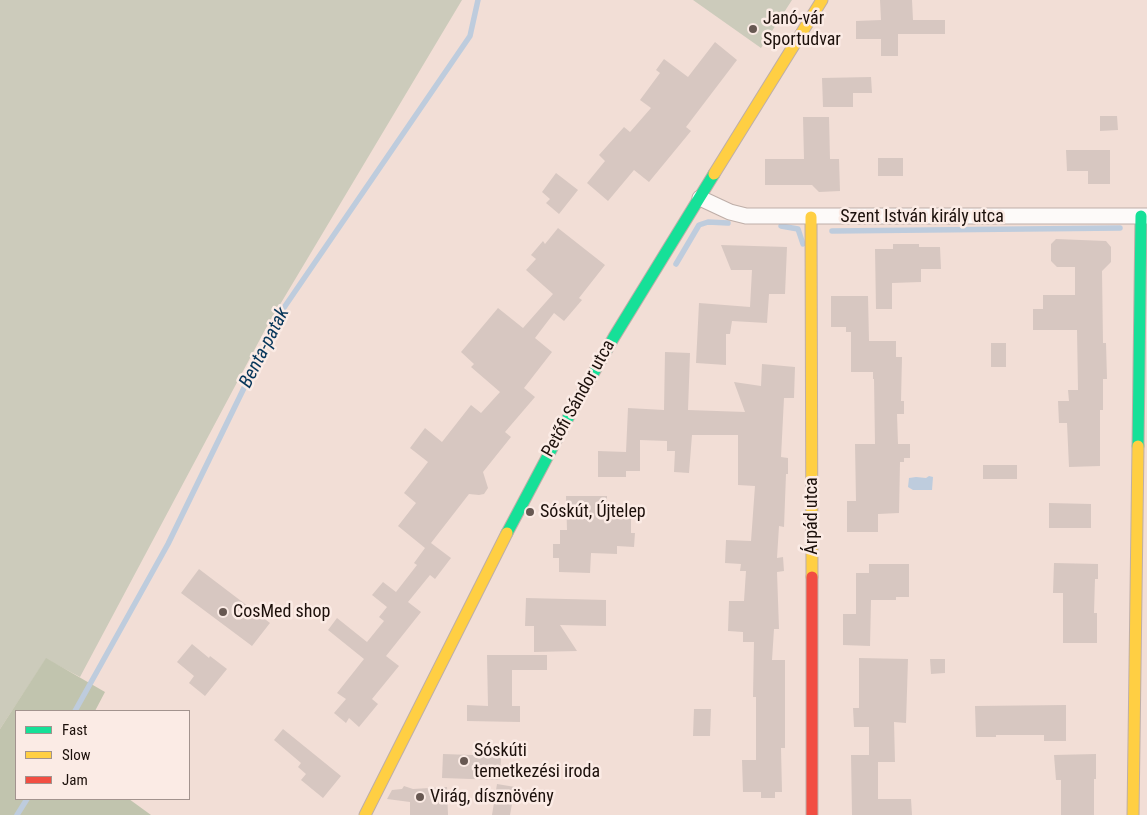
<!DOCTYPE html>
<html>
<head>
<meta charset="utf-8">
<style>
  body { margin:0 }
  #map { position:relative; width:1147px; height:815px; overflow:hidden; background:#f2ded6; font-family:"Roboto Condensed",sans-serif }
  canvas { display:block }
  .legend { position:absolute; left:15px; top:710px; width:175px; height:90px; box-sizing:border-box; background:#fbebe5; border:1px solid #a2938e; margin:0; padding:6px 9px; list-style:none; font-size:15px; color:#1c100b }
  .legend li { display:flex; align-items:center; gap:10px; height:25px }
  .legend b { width:25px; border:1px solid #a2938e }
</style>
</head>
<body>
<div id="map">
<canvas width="1147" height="815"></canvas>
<ul class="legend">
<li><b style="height:6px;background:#16e098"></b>Fast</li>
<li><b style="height:6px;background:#ffcf43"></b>Slow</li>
<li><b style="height:6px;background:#f24e42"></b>Jam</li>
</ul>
</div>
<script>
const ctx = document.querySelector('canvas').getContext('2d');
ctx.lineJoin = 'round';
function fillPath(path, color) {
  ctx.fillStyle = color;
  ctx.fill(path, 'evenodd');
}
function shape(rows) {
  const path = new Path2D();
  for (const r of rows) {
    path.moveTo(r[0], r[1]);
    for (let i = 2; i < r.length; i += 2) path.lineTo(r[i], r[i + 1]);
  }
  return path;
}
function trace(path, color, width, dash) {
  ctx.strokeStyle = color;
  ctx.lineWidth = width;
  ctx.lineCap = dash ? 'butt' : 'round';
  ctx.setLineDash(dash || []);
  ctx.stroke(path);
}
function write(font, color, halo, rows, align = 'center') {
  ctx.font = font + ' "Roboto Condensed",sans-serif';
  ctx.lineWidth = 5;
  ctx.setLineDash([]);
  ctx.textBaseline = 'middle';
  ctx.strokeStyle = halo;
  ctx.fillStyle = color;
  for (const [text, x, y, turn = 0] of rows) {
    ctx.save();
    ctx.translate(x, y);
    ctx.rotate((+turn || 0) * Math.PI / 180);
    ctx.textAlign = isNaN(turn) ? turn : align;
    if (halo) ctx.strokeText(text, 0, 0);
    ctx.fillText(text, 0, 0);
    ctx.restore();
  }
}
const green = shape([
  [0,0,462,0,266,328,80,677,46,659,0,729],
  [693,0,792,0,761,48]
]);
const forest = shape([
  [46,658,105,692,95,711,16,711,16,799,129,799,151,815,0,815,0,729]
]);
const water = shape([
  [929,476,933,477,932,490,913,490,908,487,909,478,916,477,926,478]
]);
const stream = shape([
  [781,226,798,229,803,244],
  [832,231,1120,228],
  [676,264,699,225,708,222,728,223],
  [75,711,168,544,281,312,470,36,478,0],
  [17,815,27,799]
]);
const building = shape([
  [880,0,912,0,913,20,945,20,945,34,898,34,898,56,881,56,881,39,856,39,856,21,881,20],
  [715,42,737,60,686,127,691,131,649,182,634,170,608,201,587,183,605,161,599,155,624,127,630,132,651,108,640,100,660,73,656,70,664,59,688,77],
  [871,77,872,93,853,93,853,107,823,107,822,78],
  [1100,116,1117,116,1118,130,1100,131],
  [803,117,829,117,830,159,839,159,840,191,819,192,812,185,765,185,765,159,804,159],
  [1066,150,1110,150,1110,184,1088,184,1088,171,1067,171],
  [878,158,903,158,903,176,878,176],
  [556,173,578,190,559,214,546,203,550,199,542,192],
  [558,228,605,265,579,298,582,300,564,321,554,313,535,338,552,352,524,388,535,397,505,432,511,437,483,472,488,488,484,494,479,495,469,494,431,543,451,558,435,579,430,575,408,602,421,612,386,656,399,666,372,699,378,704,359,727,349,718,346,723,334,713,346,699,337,693,364,659,328,630,337,618,367,642,384,621,379,617,387,607,372,595,383,582,396,592,417,565,414,563,425,548,398,526,416,503,404,493,428,462,410,448,425,428,442,442,471,405,481,413,500,392,471,367,474,364,461,352,498,308,523,328,553,294,526,270,536,259,531,255,543,241,545,244],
  [1056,239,1106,241,1111,247,1111,262,1102,271,1103,343,1106,343,1107,379,1103,379,1103,410,1100,410,1100,466,1069,467,1067,423,1059,423,1058,401,1069,401,1068,390,1078,390,1077,330,1033,330,1033,309,1043,309,1043,295,1075,295,1075,267,1057,267,1051,261,1051,244],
  [893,244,919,244,919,247,940,247,941,269,921,269,921,282,892,283,892,309,876,309,875,249,893,249],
  [721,245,787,247,785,294,769,294,767,323,732,321,730,334,726,334,726,365,696,363,699,303,750,307,752,270,731,270],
  [831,296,868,296,869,341,896,341,896,357,902,357,901,401,904,401,904,414,897,414,898,444,910,444,910,458,904,458,904,462,900,462,899,513,878,514,878,532,847,532,847,501,856,501,855,444,875,444,874,379,873,379,873,372,851,372,851,332,846,332,846,327,831,327],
  [991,343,1006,343,1006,367,991,367],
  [665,352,690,353,688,410,745,412,734,382,761,386,762,364,795,367,794,398,784,398,781,457,788,458,788,474,786,474,784,527,779,526,777,558,783,557,784,571,777,572,779,629,774,629,772,660,785,660,785,748,781,748,782,792,775,792,775,798,761,798,761,792,743,792,742,760,756,760,756,697,753,697,754,642,743,642,743,632,728,631,729,601,744,601,746,571,740,571,741,564,725,563,726,540,751,541,755,486,738,485,738,435,692,435,689,473,674,472,675,451,667,451,667,441,640,440,640,471,626,471,626,477,598,477,598,451,626,452,628,408,664,410],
  [983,465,1017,465,1017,479,983,479],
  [566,496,607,496,607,515,631,515,631,533,635,533,634,547,617,546,617,554,591,553,590,573,559,572,559,558,553,558,553,544,560,544,560,530,567,530],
  [1049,503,1091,504,1091,528,1049,528],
  [1054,563,1098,564,1098,579,1095,579,1094,613,1097,613,1097,643,1063,643,1063,593,1053,593],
  [869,564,909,564,909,597,896,597,896,600,871,600,870,646,843,645,843,614,856,614,856,573,869,573],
  [199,569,270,623,252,646,181,593],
  [526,598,606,600,606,626,560,625,577,651,534,652,534,626,525,626],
  [192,644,209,658,210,656,227,669,205,696,189,683,194,676,177,662],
  [487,655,547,655,547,670,512,670,512,706,520,706,520,722,467,721,467,705,488,706],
  [859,658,908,659,906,723,894,722,895,762,878,762,878,799,911,799,912,815,852,815,851,755,869,755,869,727,854,727,853,708,859,708],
  [930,659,945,659,945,673,931,674],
  [1066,705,1066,741,1044,741,1044,735,996,735,996,737,976,737,975,706],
  [694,709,711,709,710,736,693,736],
  [283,729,341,776,323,798,301,780,306,774,298,767,301,763,274,740],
  [443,754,501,756,500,780,442,778],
  [1096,754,1096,779,1094,779,1094,815,1061,815,1061,780,1056,780,1054,755],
  [497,784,515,787,510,815,492,815],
  [404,786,413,789,447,787,448,815,410,815,410,802,387,799,392,790,402,789]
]);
const street = shape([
  [700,198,730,212,746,216,1147,216]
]);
const fast = shape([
  [1138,446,1141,216],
  [507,533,569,416,614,337,714,174]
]);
const slow = shape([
  [714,174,822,0],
  [811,217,812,577],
  [365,815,507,533],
  [1133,815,1138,446]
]);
const jam = shape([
  [812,577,812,815]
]);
const markers = [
  [753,29,5,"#675852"],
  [530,512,5,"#675852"],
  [223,612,5,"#675852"],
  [464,761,5,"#675852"],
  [420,797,5,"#675852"]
];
const poiNames = [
  ["Janó-vár",763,19],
  ["Sportudvar",763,40],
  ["Sóskút, Újtelep",540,512],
  ["CosMed shop",233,612],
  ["Sóskúti",474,751],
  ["temetkezési iroda",474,772],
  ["Virág, dísznövény",430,797]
];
const streetNames = [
  ["Szent István király utca",922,217],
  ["Petőfi Sándor utca",579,399,-61],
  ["Árpád utca",812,516,-90]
];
const waterNames = [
  ["Benta-patak",265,348,-63]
];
fillPath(green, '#cccbbb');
fillPath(forest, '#c1c4ae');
fillPath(water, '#beccdd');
trace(stream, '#beccdd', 5.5);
fillPath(building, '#d7c7c1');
trace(street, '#beaea8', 17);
trace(fast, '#beaea8', 13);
trace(slow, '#beaea8', 13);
trace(jam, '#beaea8', 13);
trace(street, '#fdfaf9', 15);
trace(fast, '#16e098', 11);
trace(slow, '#ffcf43', 11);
trace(jam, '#f24e42', 11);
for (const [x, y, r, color] of markers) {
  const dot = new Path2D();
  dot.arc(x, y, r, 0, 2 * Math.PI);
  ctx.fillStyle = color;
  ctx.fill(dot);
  trace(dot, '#fbebe5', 2);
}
write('18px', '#1c100b', '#fbebe5', poiNames, 'left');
write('18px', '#1c100b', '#fbebe5', streetNames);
write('italic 19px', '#06365a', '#fbebe5', waterNames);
</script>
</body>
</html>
